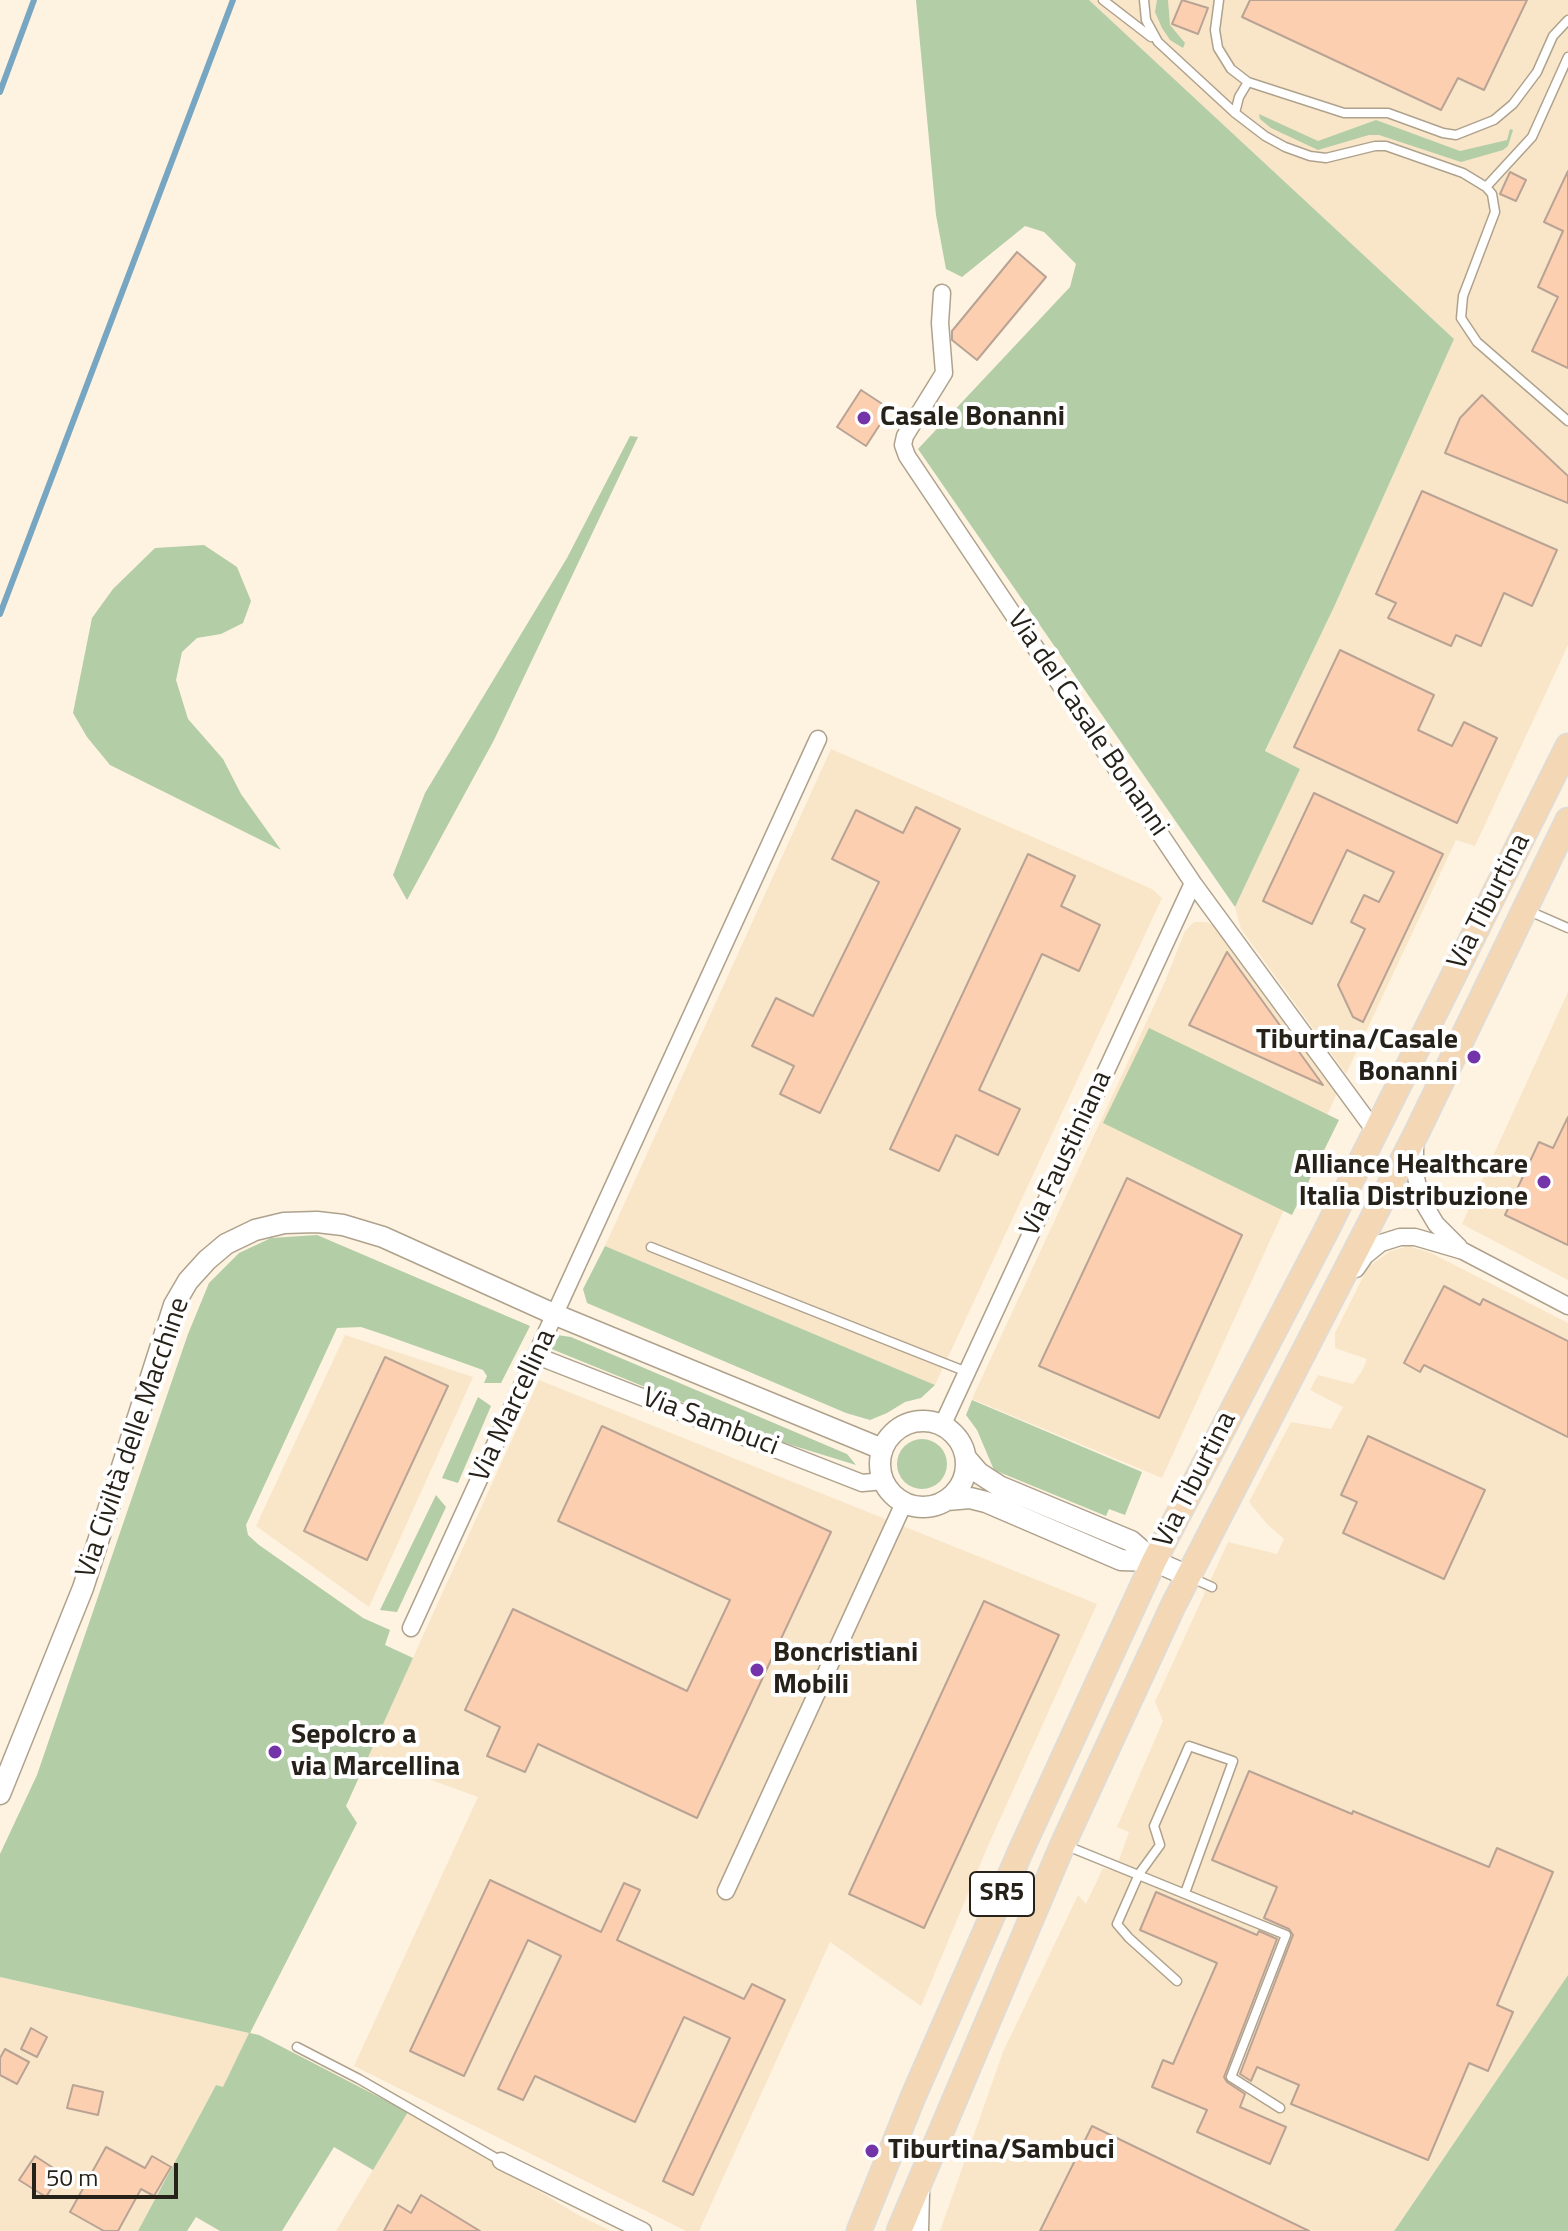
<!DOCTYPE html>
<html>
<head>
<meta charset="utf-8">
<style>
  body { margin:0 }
  #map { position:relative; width:1568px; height:2231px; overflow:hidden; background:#fef2e0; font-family:"Titillium Web",sans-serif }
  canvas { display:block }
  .scale { position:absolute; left:32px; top:2163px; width:146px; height:36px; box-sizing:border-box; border:4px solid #272219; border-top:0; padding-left:10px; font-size:24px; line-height:28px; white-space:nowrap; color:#272219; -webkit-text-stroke:6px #fff; paint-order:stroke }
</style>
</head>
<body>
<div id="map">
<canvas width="1568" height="2231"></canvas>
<div class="scale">50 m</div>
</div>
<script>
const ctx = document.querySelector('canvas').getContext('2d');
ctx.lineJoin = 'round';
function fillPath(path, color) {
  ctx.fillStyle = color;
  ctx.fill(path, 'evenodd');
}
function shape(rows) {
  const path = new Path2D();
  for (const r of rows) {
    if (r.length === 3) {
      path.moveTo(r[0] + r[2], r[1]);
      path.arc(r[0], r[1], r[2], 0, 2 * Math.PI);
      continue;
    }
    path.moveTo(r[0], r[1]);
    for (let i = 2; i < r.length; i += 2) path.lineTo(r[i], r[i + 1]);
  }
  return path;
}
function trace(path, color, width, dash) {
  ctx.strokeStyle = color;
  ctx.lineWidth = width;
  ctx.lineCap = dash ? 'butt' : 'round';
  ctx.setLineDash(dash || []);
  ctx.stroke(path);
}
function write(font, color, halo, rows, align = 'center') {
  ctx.font = font + ' "Titillium Web",sans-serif';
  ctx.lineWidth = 8;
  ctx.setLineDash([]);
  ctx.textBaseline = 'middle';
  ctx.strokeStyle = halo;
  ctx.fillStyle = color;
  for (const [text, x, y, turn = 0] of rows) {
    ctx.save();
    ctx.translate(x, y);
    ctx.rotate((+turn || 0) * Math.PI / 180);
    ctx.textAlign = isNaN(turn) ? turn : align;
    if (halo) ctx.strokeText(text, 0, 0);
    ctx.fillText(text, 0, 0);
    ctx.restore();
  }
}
const built = shape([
  [1089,0,1568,0,1568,645,1475,846,1456,840,1346,1074,1241,929,1235,907,1300,769,1265,752,1334,607,1454,339],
  [831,749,1152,889,1162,898,935,1385,605,1246],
  [1194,922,1206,922,1214,926,1338,1091,1162,1478,972,1399,1164,984,1185,931],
  [1568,992,1568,1280,1462,1224],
  [1408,1246,1431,1253,1568,1323,1568,1975,1394,2231,940,2231,1003,2052,1078,1895,1086,1904,1103,1868,1115,1871,1129,1832,1117,1827,1163,1721,1155,1702,1228,1542,1277,1554,1284,1539,1267,1524,1249,1502,1291,1422,1331,1429,1343,1407,1310,1390,1318,1375,1353,1384,1362,1371,1367,1359,1335,1348,1335,1333,1368,1267,1389,1252],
  [345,1335,473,1377,369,1607,256,1526],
  [539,1380,1097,1604,987,1848,921,2006,830,1942,699,2231,686,2231,354,2066,478,1797,368,1757],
  [0,1977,249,2033,223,2088,216,2085,138,2231,0,2231],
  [408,2112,580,2216,611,2231,336,2231]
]);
const green = shape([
  [916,0,1089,0,1454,339,1334,607,1265,751,1300,769,1235,907,918,449,1070,287,1076,264,1044,232,1025,226,962,277,946,269,936,215],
  [1157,0,1168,0,1170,25,1185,43,1183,48,1170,40,1162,28,1155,12],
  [1259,114,1318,141,1376,120,1460,151,1507,140,1510,129,1513,130,1508,146,1503,150,1461,162,1379,135,1369,135,1318,150,1271,128,1260,119],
  [630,436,638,437,494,740,407,900,393,875,425,793,567,558],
  [204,545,237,567,251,601,243,623,221,634,197,638,182,652,176,680,188,719,223,759,241,794,281,850,110,765,87,737,73,713,92,618,113,589,155,548],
  [1149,1028,1339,1120,1292,1215,1103,1123],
  [317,1235,530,1326,501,1383,484,1383,487,1376,483,1370,385,1335,361,1327,337,1328,246,1525,248,1535,259,1545,363,1618,390,1630,385,1645,413,1658,346,1806,357,1823,250,2033,259,2035,408,2112,373,2170,334,2147,282,2231,220,2231,196,2217,187,2231,138,2231,216,2085,223,2087,249,2033,0,1977,0,1854,37,1775,188,1334,209,1283,239,1253,271,1238],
  [605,1246,935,1385,921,1398,905,1402,887,1413,870,1420,846,1413,587,1303,583,1289],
  [557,1335,571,1337,847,1454,856,1465,778,1441,549,1348],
  [478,1397,491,1406,458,1483,442,1478],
  [972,1400,1142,1472,1125,1515,1109,1509,1106,1516,994,1470,977,1430,966,1415],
  [922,1464,25],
  [436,1495,446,1507,397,1612,380,1610],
  [1568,1975,1568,2231,1394,2231,1399,2224]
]);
const stream = shape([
  [0,92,34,0],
  [0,614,233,0]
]);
const building = shape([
  [1182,0,1208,8,1198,34,1172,24,1182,0],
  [1250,0,1527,0,1484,90,1458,78,1441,110,1242,17,1250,0],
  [1568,171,1568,368,1532,351,1558,297,1538,287,1563,231,1544,222,1568,171],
  [1510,172,1526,180,1516,201,1500,194,1510,172],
  [1017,252,1046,277,977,360,952,340,952,331,1017,252],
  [861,390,890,409,866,446,837,427,861,390],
  [1482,395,1568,476,1568,503,1445,453,1460,418,1482,395],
  [1422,491,1557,550,1532,606,1504,593,1481,646,1456,635,1451,646,1388,618,1396,603,1376,594,1422,491],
  [1340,650,1434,695,1418,730,1452,746,1464,722,1497,738,1457,823,1294,747,1340,650],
  [1314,793,1443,854,1363,1022,1353,1017,1338,985,1365,929,1351,922,1364,895,1379,902,1394,872,1347,850,1312,924,1263,901,1314,793],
  [916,807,960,829,820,1113,780,1094,794,1066,752,1046,776,998,813,1016,879,882,832,859,856,810,903,833,916,807],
  [1028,854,1075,876,1061,906,1100,925,1079,971,1042,954,979,1090,1020,1109,998,1155,956,1135,939,1171,890,1149,1028,854],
  [1227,952,1323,1085,1189,1025,1227,952],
  [1568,1117,1568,1245,1505,1215,1539,1142,1553,1148,1568,1117],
  [1127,1178,1242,1235,1159,1418,1039,1366,1127,1178],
  [1444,1286,1480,1305,1483,1299,1568,1341,1568,1437,1424,1365,1420,1372,1404,1363,1444,1286],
  [385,1357,448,1386,367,1560,304,1531,385,1357],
  [602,1426,831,1532,697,1818,538,1744,525,1772,487,1756,500,1727,465,1710,513,1609,687,1691,730,1600,558,1521,602,1426],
  [1368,1436,1485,1490,1444,1579,1343,1533,1357,1502,1341,1495,1368,1436],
  [984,1601,1059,1635,924,1928,849,1894,984,1601],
  [1249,1771,1352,1814,1353,1811,1489,1867,1497,1848,1553,1872,1497,2005,1513,2012,1488,2071,1469,2063,1428,2160,1291,2104,1299,2085,1257,2067,1251,2081,1240,2074,1293,1935,1289,1929,1264,1918,1277,1887,1212,1860,1249,1771],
  [490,1880,601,1932,624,1883,640,1890,617,1940,744,1999,752,1984,785,2000,693,2195,663,2181,730,2038,684,2017,635,2122,535,2076,523,2100,498,2089,561,1956,528,1940,464,2076,410,2051,490,1880],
  [1156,1892,1257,1935,1259,1931,1277,1939,1224,2077,1227,2082,1245,2094,1240,2107,1286,2127,1270,2164,1197,2132,1207,2110,1152,2087,1163,2060,1173,2064,1217,1963,1140,1930,1156,1892],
  [31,2028,47,2037,37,2057,21,2049,31,2028],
  [5,2049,29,2062,17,2084,0,2075,0,2058,5,2049],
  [73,2085,103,2092,98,2115,67,2108,73,2085],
  [1092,2126,1309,2231,1040,2231,1092,2126],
  [106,2147,145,2168,152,2156,171,2167,154,2196,141,2189,118,2231,104,2231,70,2212,106,2147],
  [35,2156,61,2173,46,2197,19,2180,35,2156],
  [421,2195,480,2231,384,2231,398,2205,411,2213,421,2195]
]);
const service = shape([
  [1103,0,1151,37],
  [1144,0,1146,20,1158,42,1235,113,1265,136,1285,147,1310,156,1326,158,1375,146,1386,146,1463,173,1486,187,1492,194,1495,212,1463,296,1461,318,1477,342,1568,421],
  [1219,0,1215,30,1218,48,1231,69,1248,82,1344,113,1388,113,1443,133,1456,135,1494,120,1513,104,1537,72,1553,36,1568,20],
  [1235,113,1239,97,1248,82],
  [1486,187,1532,137,1568,57],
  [1529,911,1568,928],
  [651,1247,967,1372],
  [1192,1578,1212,1587],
  [1067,1846,1286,1935,1231,2077,1280,2108],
  [1177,1981,1129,1938,1117,1924,1139,1874,1160,1845,1154,1826,1189,1746,1233,1761,1185,1893],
  [297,2047,359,2079,501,2161]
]);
const minor = shape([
  [942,293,940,323,944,373,905,436,903,445,907,456,1193,883,1375,1131],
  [1415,1141,1415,1172,1420,1197,1436,1224,1459,1247],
  [1356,1269,1365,1256,1381,1243,1400,1237,1415,1237,1463,1251,1568,1306],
  [537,1356,862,1483,884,1481],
  [942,1426,1193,883],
  [411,1628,818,739],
  [726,1891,904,1503],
  [501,2161,643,2231],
  [920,2231,921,2193]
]);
const tertiary = shape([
  [923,1464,43],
  [966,1458,979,1473,999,1486,1131,1541,1154,1561,1188,1576],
  [947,1500,970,1498,986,1502,1121,1560,1154,1561],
  [0,1794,83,1588,174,1305,188,1281,207,1260,226,1244,255,1230,284,1223,317,1222,343,1225,383,1237,556,1315,882,1449]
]);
const primary = shape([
  [859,2231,913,2097,1022,1848,1154,1561,1325,1233,1568,746],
  [899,2231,1063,1844,1173,1606,1416,1134,1568,820]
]);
const markers = [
  [864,418,8,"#7334a9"],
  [1474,1057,8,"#7334a9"],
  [1544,1182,8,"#7334a9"],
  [757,1670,8,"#7334a9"],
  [275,1752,8,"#7334a9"],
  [872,2151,8,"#7334a9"]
];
const shields = [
  [1002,1894,64]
];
const shieldNames = [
  ["SR5",1002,1894]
];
const poiNames = [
  ["Casale Bonanni",880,418],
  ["Tiburtina/Casale",1458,1041,"right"],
  ["Bonanni",1458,1073,"right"],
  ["Alliance Healthcare",1528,1166,"right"],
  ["Italia Distribuzione",1528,1198,"right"],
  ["Boncristiani",773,1654],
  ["Mobili",773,1686],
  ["Sepolcro a",291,1736],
  ["via Marcellina",291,1768],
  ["Tiburtina/Sambuci",888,2151]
];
const streetNames = [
  ["Via del Casale Bonanni",1087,724,56],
  ["Via Tiburtina",1490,902,-63],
  ["Via Faustiniana",1067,1154,-65],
  ["Via Marcellina",514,1406,-65],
  ["Via Sambuci",710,1423,21],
  ["Via Civiltà delle Macchine",134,1438,-71],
  ["Via Tiburtina",1196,1480,-63]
];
fillPath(built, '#f9e6c9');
fillPath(green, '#b3cda7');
trace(stream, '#77a6c2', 6);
fillPath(building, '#fccfb1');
trace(building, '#b9a394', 2);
trace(service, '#afa28d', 11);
trace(minor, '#afa28d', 19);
trace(tertiary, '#afa28d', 23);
trace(primary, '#dcdcda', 27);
trace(service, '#fff', 8);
trace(minor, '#fff', 16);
trace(tertiary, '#fff', 20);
trace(primary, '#f4d7b5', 24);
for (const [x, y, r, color] of markers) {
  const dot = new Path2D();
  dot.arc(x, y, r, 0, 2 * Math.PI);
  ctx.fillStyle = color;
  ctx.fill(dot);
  trace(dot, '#fff', 3);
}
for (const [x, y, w] of shields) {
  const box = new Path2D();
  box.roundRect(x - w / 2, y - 22, w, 44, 6);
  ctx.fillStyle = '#fff';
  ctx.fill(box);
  trace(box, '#272219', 2);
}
write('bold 26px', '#272219', null, shieldNames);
write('bold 28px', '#272219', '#fff', poiNames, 'left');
write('28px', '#272219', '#fff', streetNames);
</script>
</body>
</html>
